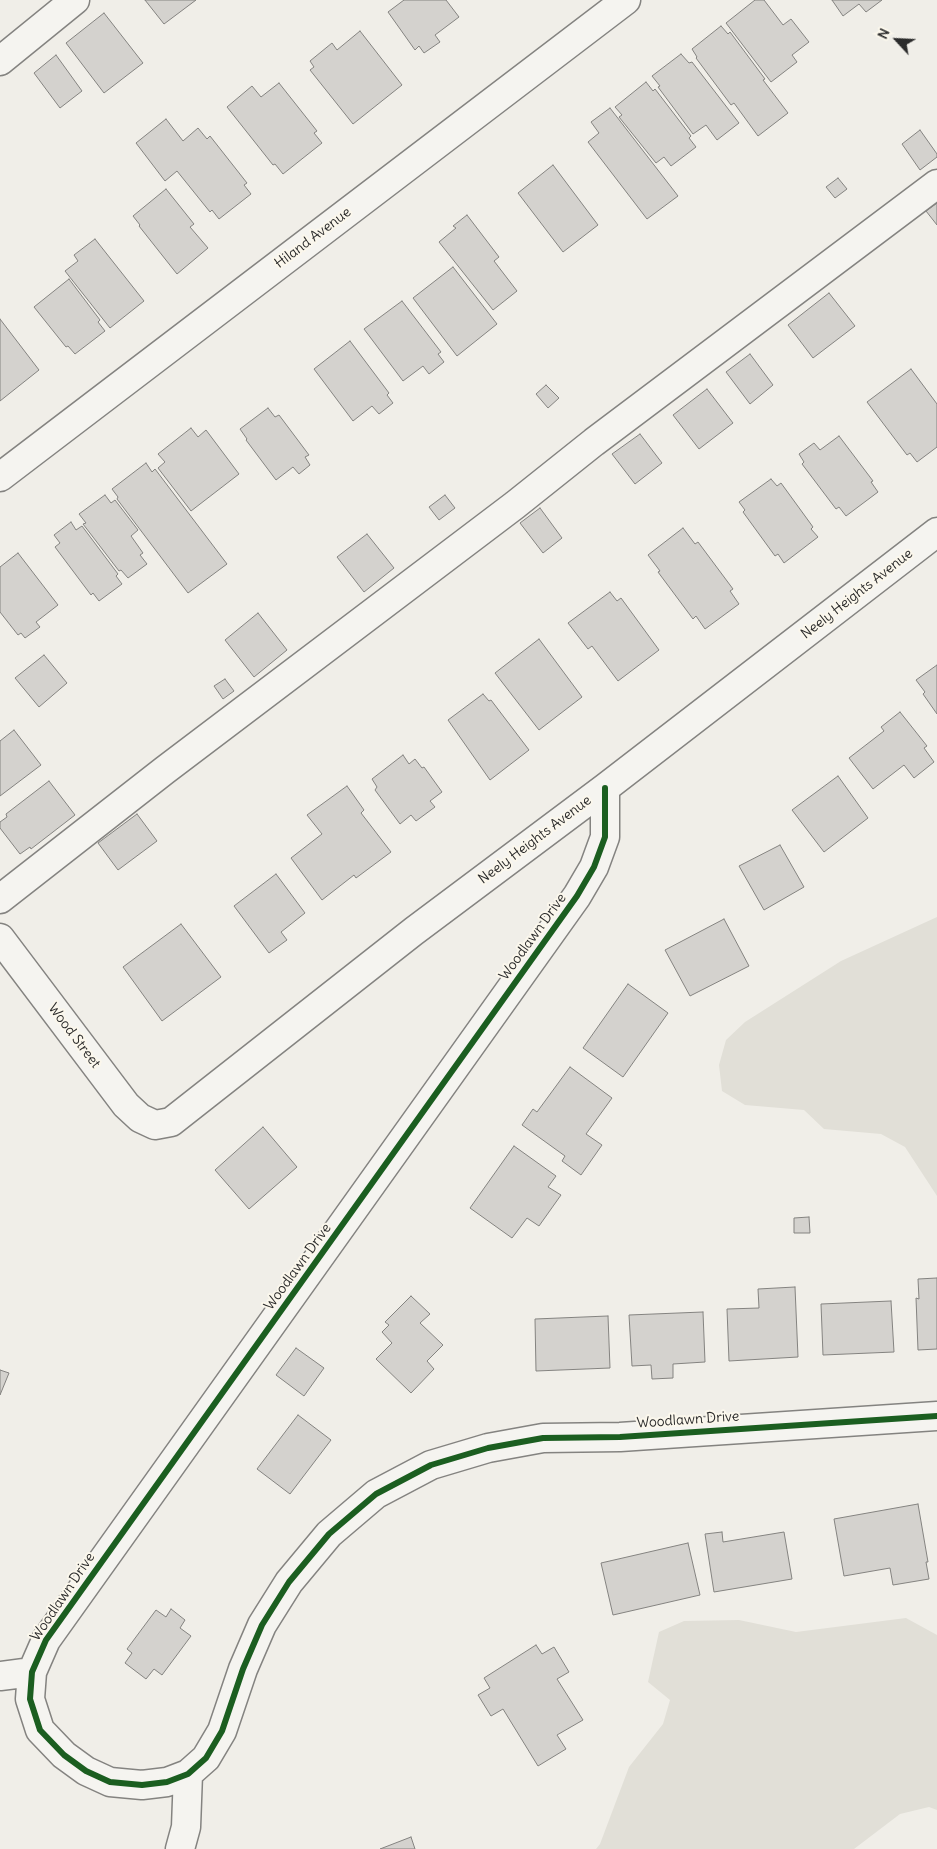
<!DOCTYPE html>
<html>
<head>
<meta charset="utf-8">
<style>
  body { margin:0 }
  #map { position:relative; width:937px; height:1849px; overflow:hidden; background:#f0eee8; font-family:Delius,sans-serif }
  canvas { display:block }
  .north { position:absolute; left:872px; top:15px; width:50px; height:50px; -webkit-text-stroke:4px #fbf7ec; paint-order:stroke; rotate:295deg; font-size:14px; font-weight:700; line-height:20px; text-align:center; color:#2b2b2b }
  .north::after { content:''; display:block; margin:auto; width:18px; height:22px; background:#2b2b2b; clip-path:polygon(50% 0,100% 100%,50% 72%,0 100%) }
</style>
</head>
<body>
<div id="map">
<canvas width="937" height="1849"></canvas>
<div class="north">N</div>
</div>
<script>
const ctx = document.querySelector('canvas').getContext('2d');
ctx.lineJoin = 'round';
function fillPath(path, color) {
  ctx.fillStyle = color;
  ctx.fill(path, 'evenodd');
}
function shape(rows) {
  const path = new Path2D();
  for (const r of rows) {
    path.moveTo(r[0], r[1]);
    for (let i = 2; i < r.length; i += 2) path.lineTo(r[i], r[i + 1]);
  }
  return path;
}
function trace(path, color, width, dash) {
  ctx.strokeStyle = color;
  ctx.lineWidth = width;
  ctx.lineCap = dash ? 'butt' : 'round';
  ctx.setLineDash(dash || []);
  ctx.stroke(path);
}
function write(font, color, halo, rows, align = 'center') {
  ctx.font = font + ' Delius,sans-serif';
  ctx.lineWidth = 4;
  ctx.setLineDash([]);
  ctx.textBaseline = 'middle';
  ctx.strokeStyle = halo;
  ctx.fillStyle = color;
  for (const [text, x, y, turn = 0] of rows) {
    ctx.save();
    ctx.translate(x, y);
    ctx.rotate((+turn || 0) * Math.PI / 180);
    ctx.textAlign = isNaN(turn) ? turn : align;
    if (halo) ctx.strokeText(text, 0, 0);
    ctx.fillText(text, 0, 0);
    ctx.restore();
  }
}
const built = shape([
  [937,917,937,1196,905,1147,881,1134,824,1129,804,1110,745,1105,722,1091,719,1065,726,1040,745,1022,841,961],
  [906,1618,937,1635,937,1810,929,1807,900,1814,854,1849,596,1849,600,1844,629,1767,663,1724,670,1700,648,1682,659,1632,684,1621,739,1620,796,1632]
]);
const building = shape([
  [145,0,196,0,164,24,145,0],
  [404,0,446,0,459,17,435,35,440,42,424,53,419,46,415,50,388,12,404,0],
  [755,0,764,0,783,25,791,19,809,42,792,55,797,62,771,82,726,23,755,0],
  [832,0,882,0,866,12,859,4,843,16,832,0],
  [104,13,143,63,104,93,66,43,104,13],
  [721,26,728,34,730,32,765,79,763,80,788,113,758,136,734,103,731,105,696,58,697,57,692,49,721,26],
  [360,31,402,85,353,124,310,70,314,67,310,61,332,43,337,50,360,31],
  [681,54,689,63,692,62,739,123,717,140,706,125,693,134,658,87,660,86,652,76,681,54],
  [56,55,82,91,60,108,34,73,56,55],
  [646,82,653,91,655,89,691,136,689,138,696,147,671,166,664,157,656,163,619,117,622,115,615,107,646,82],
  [279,83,317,131,314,133,322,143,283,174,275,164,273,165,227,107,252,86,261,97,279,83],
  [610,108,678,196,647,219,588,142,599,133,591,122,610,108],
  [166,119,183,141,198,128,207,139,210,136,247,183,244,185,251,194,219,219,212,210,210,212,177,171,165,181,136,143,166,119],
  [920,130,937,154,937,157,920,170,902,144,920,130],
  [553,165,598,225,563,252,518,193,553,165],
  [838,178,847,189,835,198,826,187,838,178],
  [166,189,194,224,190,227,208,248,177,274,139,226,140,225,133,216,166,189],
  [937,203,937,225,926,211,937,203],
  [467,215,499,257,494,261,517,291,493,310,439,242,456,228,453,226,467,215],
  [95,239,144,301,110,328,65,271,78,261,74,255,95,239],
  [453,267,497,324,457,356,413,298,453,267],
  [69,279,100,320,98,322,105,331,75,354,68,346,66,347,34,307,69,279],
  [829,293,855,326,813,358,788,325,829,293],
  [402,301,441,352,438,354,444,362,429,374,423,366,403,381,364,329,402,301],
  [0,319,39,370,0,401,0,319],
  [350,341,389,393,387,395,393,403,379,414,372,406,353,421,314,369,350,341],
  [750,354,773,385,750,404,726,372,750,354],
  [911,369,937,404,937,447,917,462,910,453,907,455,867,402,911,369],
  [546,385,559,398,548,408,536,394,546,385],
  [707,389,733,423,699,449,673,415,707,389],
  [268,408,275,417,279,415,309,455,305,457,310,465,299,474,293,467,276,480,246,440,247,439,240,429,268,408],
  [191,428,198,437,206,430,239,474,191,511,158,468,165,462,158,454,191,428],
  [640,434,662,463,635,484,612,454,640,434],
  [839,436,873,481,871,482,878,492,846,516,839,507,836,509,802,464,804,462,799,454,814,443,820,450,839,436],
  [146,463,152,472,155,469,227,564,188,593,117,499,118,497,112,489,146,463],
  [771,479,777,486,781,483,813,527,811,529,818,537,784,563,778,554,775,556,743,512,745,510,739,502,771,479],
  [105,495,111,503,115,500,138,530,131,536,143,553,140,555,147,564,128,578,121,570,119,571,83,524,86,523,79,514,105,495],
  [445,495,455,508,439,520,429,507,445,495],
  [540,508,562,538,543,553,520,523,540,508],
  [71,522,76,530,82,526,118,574,116,576,122,584,99,601,93,593,91,595,55,547,60,543,54,535,71,522],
  [683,528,695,544,698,542,733,589,730,591,739,604,705,629,696,616,693,619,658,572,660,571,648,555,683,528],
  [367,534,394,568,364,592,337,557,367,534],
  [18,553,58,605,36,622,40,627,25,638,21,633,18,635,0,612,0,567,18,553],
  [610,592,617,601,621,598,659,650,618,681,592,646,588,649,568,623,610,592],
  [258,613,287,650,254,677,225,640,258,613],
  [539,639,582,697,539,730,495,673,539,639],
  [44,655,67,683,39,707,15,678,44,655],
  [937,665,937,714,923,694,925,692,916,680,937,665],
  [225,679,234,691,223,699,214,686,225,679],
  [483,694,489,701,491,700,529,750,490,780,448,720,483,694],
  [900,712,927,746,924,748,934,762,914,778,904,765,873,789,849,758,884,731,881,727,900,712],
  [14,730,41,765,0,796,0,741,14,730],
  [403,755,409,764,415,759,422,768,424,767,442,792,430,801,435,807,416,821,411,815,400,824,375,790,377,787,372,779,403,755],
  [838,776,868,818,824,852,792,810,838,776],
  [49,781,75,815,31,849,30,847,20,854,0,828,0,822,7,817,6,814,49,781],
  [347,786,364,810,361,813,391,852,356,878,354,875,322,900,291,858,322,834,307,815,347,786],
  [137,814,157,841,118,870,98,843,137,814],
  [780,845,804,887,764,910,739,866,780,845],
  [276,874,305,913,281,932,287,940,269,953,234,906,276,874],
  [724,919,749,966,690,996,665,950,724,919],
  [181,924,221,977,162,1021,123,967,181,924],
  [628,984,668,1013,623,1077,583,1048,628,984],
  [570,1067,612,1098,586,1134,602,1145,581,1175,562,1161,565,1156,522,1125,533,1109,537,1112,570,1067],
  [263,1127,297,1167,249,1209,215,1170,263,1127],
  [514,1146,556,1176,548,1187,561,1195,539,1226,527,1218,512,1238,470,1208,514,1146],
  [809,1217,810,1233,794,1233,794,1218,809,1217],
  [937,1278,937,1349,918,1350,916,1298,919,1299,918,1279,937,1278],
  [795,1287,798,1357,729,1361,727,1309,759,1308,758,1289,795,1287],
  [411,1296,430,1314,420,1323,443,1345,427,1361,434,1369,411,1393,376,1359,392,1343,382,1332,389,1325,385,1322,411,1296],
  [891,1301,894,1352,823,1355,821,1304,891,1301],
  [703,1312,705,1362,673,1364,673,1378,652,1379,651,1365,632,1366,629,1315,703,1312],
  [608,1316,610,1368,536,1371,535,1319,608,1316],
  [296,1348,324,1368,304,1396,276,1375,296,1348],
  [0,1370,9,1373,0,1395,0,1370],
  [298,1415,331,1440,290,1494,257,1469,298,1415],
  [918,1504,928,1562,926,1562,929,1579,893,1585,890,1568,844,1576,834,1519,918,1504],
  [722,1532,723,1542,784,1532,792,1579,714,1592,705,1534,722,1532],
  [688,1543,700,1595,613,1615,601,1563,688,1543],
  [171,1609,185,1620,180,1628,191,1636,162,1675,154,1669,146,1679,125,1663,132,1653,127,1649,156,1610,166,1617,171,1609],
  [536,1645,542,1654,554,1647,569,1672,557,1679,583,1720,557,1735,566,1749,538,1766,503,1709,491,1716,478,1695,490,1688,484,1678,536,1645],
  [411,1837,415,1849,380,1849,411,1837]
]);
const minor = shape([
  [0,61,75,0],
  [0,477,626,0],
  [605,788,605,837,594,867,577,896,46,1640,32,1672,30,1699,40,1730,64,1755,86,1771,110,1782,142,1785,167,1782,188,1774,206,1758,222,1731,243,1669,262,1625,289,1582,329,1534,376,1494,431,1465,488,1448,543,1438,620,1437,937,1416],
  [0,899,165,770,515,505,594,442,937,184],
  [0,938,126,1105,140,1118,155,1125,171,1122,414,931,605,788,937,532],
  [0,1676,32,1672],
  [180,1849,186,1827,188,1774]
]);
const cycleway = shape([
  [605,788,605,837,594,867,577,896,46,1640,32,1672,30,1699,40,1730,64,1755,86,1771,110,1782,142,1785,167,1782,188,1774,206,1758,222,1731,243,1669,262,1625,289,1582,329,1534,376,1494,431,1465,488,1448,543,1438,620,1437,937,1416]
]);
const streetNames = [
  ["Hiland Avenue",313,238,-37],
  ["Neely Heights Avenue",857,594,-38],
  ["Neely Heights Avenue",535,840,-37],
  ["Woodlawn Drive",533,937,-54],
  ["Wood Street",74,1036,53],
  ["Woodlawn Drive",298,1267,-54],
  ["Woodlawn Drive",688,1420,-4],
  ["Woodlawn Drive",63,1597,-56]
];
fillPath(built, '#e1dfd7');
fillPath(building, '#d4d2ce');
trace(building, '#848380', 1);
trace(minor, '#848380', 31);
trace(minor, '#f5f4f0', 28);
trace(cycleway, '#1b5e20', 6);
write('14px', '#2b2b2b', '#fbf7ec', streetNames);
</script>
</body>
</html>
